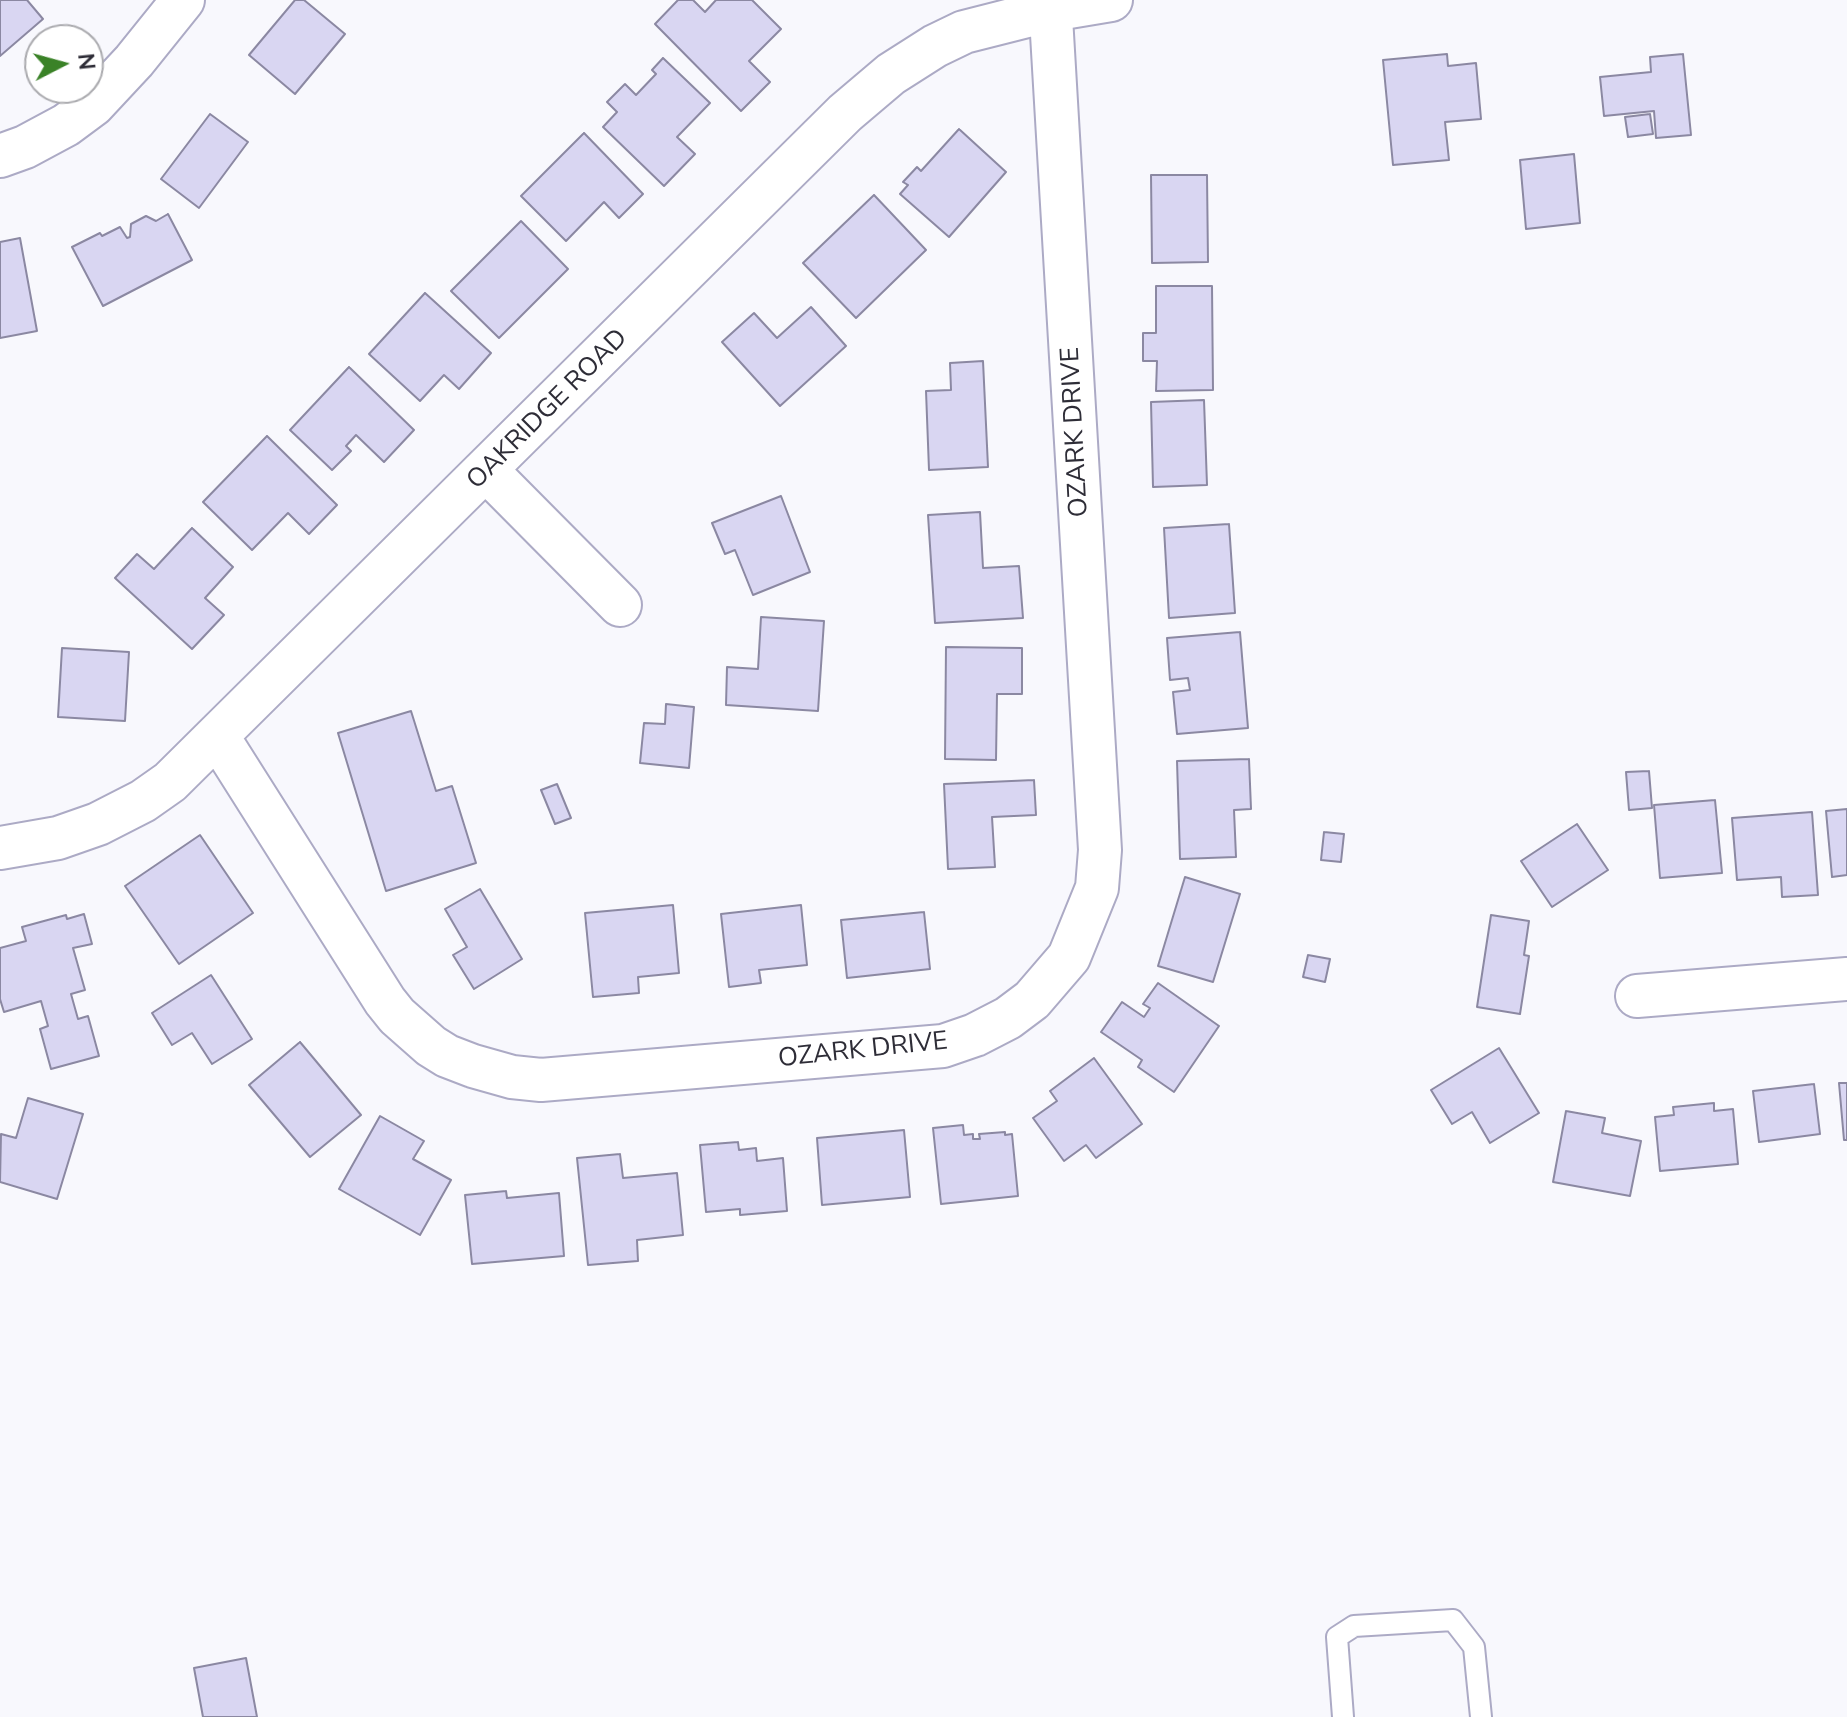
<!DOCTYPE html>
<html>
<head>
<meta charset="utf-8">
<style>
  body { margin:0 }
  #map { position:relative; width:1847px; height:1717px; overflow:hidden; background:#f8f8fd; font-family:"Nunito Sans",sans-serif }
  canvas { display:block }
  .north { position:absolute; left:24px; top:24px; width:80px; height:80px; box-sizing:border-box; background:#fff; border:2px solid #ababaf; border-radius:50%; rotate:84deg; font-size:22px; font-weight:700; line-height:32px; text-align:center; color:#2e2d37 }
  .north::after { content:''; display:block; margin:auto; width:28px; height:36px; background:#3a8227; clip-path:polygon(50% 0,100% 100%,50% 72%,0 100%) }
</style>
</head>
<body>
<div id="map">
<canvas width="1847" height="1717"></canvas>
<div class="north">N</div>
</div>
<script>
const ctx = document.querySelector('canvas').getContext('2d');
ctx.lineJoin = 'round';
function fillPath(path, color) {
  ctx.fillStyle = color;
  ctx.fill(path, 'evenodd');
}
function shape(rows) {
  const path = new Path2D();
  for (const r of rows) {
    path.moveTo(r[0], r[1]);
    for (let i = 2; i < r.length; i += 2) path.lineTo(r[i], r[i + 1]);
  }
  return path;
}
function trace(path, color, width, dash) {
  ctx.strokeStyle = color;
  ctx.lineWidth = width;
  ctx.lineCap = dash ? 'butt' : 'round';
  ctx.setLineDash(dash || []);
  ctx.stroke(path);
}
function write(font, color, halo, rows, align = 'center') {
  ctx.font = font + ' "Nunito Sans",sans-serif';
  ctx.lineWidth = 7;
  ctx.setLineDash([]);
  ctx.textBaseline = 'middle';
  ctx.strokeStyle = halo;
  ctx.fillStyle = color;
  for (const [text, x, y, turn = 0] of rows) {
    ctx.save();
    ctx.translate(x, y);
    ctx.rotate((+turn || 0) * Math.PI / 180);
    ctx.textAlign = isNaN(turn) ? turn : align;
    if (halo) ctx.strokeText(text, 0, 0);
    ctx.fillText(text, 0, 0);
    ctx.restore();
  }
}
const building = shape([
  [0,0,27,0,43,19,0,56,0,0],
  [295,0,304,0,345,34,295,94,249,55,295,0],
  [678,0,693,0,705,12,716,0,752,0,781,29,749,61,770,82,741,111,655,24,678,0],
  [1447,54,1448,66,1476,63,1481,119,1445,122,1449,160,1393,165,1383,60,1447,54],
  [1683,54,1691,135,1656,138,1654,111,1604,116,1600,77,1651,72,1650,57,1683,54],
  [663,58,710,103,677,137,695,154,664,186,603,127,617,112,607,102,625,84,636,95,656,74,652,70,663,58],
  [210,114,248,142,199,208,161,179,210,114],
  [1650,114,1653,134,1628,137,1625,117,1650,114],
  [959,129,1006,172,949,237,900,194,908,185,903,182,917,167,921,171,959,129],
  [584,133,643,194,619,218,604,202,566,241,521,196,584,133],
  [1574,154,1580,223,1526,229,1520,160,1574,154],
  [1151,175,1207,175,1208,262,1152,263,1151,175],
  [874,195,926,250,856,318,803,263,874,195],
  [168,214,192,260,103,306,72,247,100,233,102,236,120,227,127,238,130,237,131,224,146,216,156,221,168,214],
  [521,221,568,269,499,338,451,291,521,221],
  [20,238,37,331,0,338,0,242,20,238],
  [1156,286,1212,286,1213,390,1156,391,1157,361,1143,361,1143,333,1156,333,1156,286],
  [425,293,491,353,459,389,444,375,420,401,369,354,425,293],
  [811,307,846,346,780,406,722,342,754,313,777,338,811,307],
  [983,361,988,467,929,470,926,391,951,390,950,363,983,361],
  [349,367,414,430,384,462,356,435,346,446,351,451,332,470,290,430,349,367],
  [1204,400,1207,485,1153,487,1151,402,1204,400],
  [267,436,337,505,309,534,288,513,252,550,203,502,267,436],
  [781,496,810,572,753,595,735,550,725,554,712,523,781,496],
  [980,512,983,568,1019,566,1023,618,935,623,928,515,980,512],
  [1229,524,1235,613,1169,618,1164,528,1229,524],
  [192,528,233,567,205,598,224,615,192,649,115,578,137,554,154,569,192,528],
  [761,617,824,621,818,711,726,705,727,667,758,669,761,617],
  [1240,632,1248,728,1177,734,1173,692,1190,690,1188,678,1170,680,1167,638,1240,632],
  [946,647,1022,648,1022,694,997,694,996,760,945,759,946,647],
  [62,648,129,652,125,721,58,717,62,648],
  [666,704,694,707,689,768,640,763,644,723,665,724,666,704],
  [411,711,436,791,452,786,476,863,386,891,338,733,411,711],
  [1249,759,1251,809,1234,810,1236,857,1180,859,1177,761,1249,759],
  [1649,771,1652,808,1629,810,1626,772,1649,771],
  [1034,780,1036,815,992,817,995,867,948,869,944,784,1034,780],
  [557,784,571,818,555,824,541,790,557,784],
  [1715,800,1722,873,1660,878,1654,805,1715,800],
  [1847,809,1847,875,1832,877,1826,811,1847,809],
  [1812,812,1818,895,1782,897,1781,877,1737,880,1732,818,1812,812],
  [1577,824,1608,870,1552,907,1521,861,1577,824],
  [1324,832,1344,834,1341,862,1321,860,1324,832],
  [200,835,253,913,179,964,125,886,200,835],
  [1185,877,1240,894,1213,982,1158,966,1185,877],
  [480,889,522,959,474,989,453,955,467,947,445,909,480,889],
  [673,905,679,973,638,977,639,993,593,997,585,913,673,905],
  [801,905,807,965,759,970,761,983,729,987,721,914,801,905],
  [924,912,930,969,847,978,841,920,924,912],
  [84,914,92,944,73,948,85,990,71,994,78,1019,88,1016,99,1056,51,1069,40,1029,48,1026,41,1001,4,1012,0,999,0,948,26,941,22,927,66,915,67,919,84,914],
  [1491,915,1529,921,1524,955,1529,956,1520,1014,1477,1007,1491,915],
  [1308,955,1330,959,1325,982,1303,977,1308,955],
  [211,975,252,1039,212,1064,192,1033,172,1045,152,1013,211,975],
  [1158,983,1219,1026,1174,1092,1138,1067,1142,1060,1101,1032,1122,1002,1144,1017,1150,1008,1143,1004,1158,983],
  [300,1042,361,1115,310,1157,249,1085,300,1042],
  [1499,1048,1539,1113,1490,1143,1472,1112,1452,1124,1431,1090,1499,1048],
  [1094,1058,1142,1124,1096,1158,1086,1145,1064,1161,1033,1118,1057,1101,1050,1091,1094,1058],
  [1839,1083,1847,1083,1847,1140,1844,1140,1839,1083],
  [1814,1084,1820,1134,1759,1142,1753,1091,1814,1084],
  [28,1098,83,1114,57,1199,0,1182,1,1134,16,1138,28,1098],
  [1714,1103,1714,1111,1733,1109,1738,1164,1660,1171,1655,1117,1674,1115,1673,1107,1714,1103],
  [1566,1111,1605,1118,1602,1133,1641,1141,1630,1196,1553,1182,1566,1111],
  [380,1116,424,1141,413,1159,451,1180,420,1235,339,1189,380,1116],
  [963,1125,964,1135,973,1134,973,1139,980,1139,979,1134,1005,1132,1005,1135,1012,1134,1018,1196,941,1204,933,1128,963,1125],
  [904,1130,910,1197,822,1205,817,1138,904,1130],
  [738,1142,739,1150,756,1148,757,1161,783,1158,787,1211,740,1215,740,1209,706,1212,700,1145,738,1142],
  [620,1154,623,1178,677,1173,683,1235,637,1240,638,1261,588,1265,577,1158,620,1154],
  [506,1191,507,1198,559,1193,564,1256,472,1264,465,1195,506,1191],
  [246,1658,257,1717,203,1717,194,1668,246,1658]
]);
const service = shape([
  [1343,1717,1337,1637,1354,1626,1453,1620,1474,1647,1481,1717]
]);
const minor = shape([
  [0,156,25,147,66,125,93,105,134,61,183,0],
  [487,471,620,605],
  [218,737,385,1001,397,1016,431,1046,447,1056,473,1066,512,1077,541,1080,943,1046,975,1035,1008,1018,1032,1000,1069,957,1097,888,1100,850,1050,0],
  [0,848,58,838,98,824,143,801,170,782,845,113,891,74,935,46,964,32,1051,10,1111,0],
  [1637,996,1847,979]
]);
const streetNames = [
  ["OAKRIDGE ROAD",548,410,-45],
  ["OZARK DRIVE",1076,432,-93],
  ["OZARK DRIVE",863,1051,-6]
];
fillPath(building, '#d9d6f2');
trace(building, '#8b88a2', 2);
trace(service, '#acaac5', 24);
trace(minor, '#acaac5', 46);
trace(service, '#fff', 20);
trace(minor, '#fff', 42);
write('26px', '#2e2d37', '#fff', streetNames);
</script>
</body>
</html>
